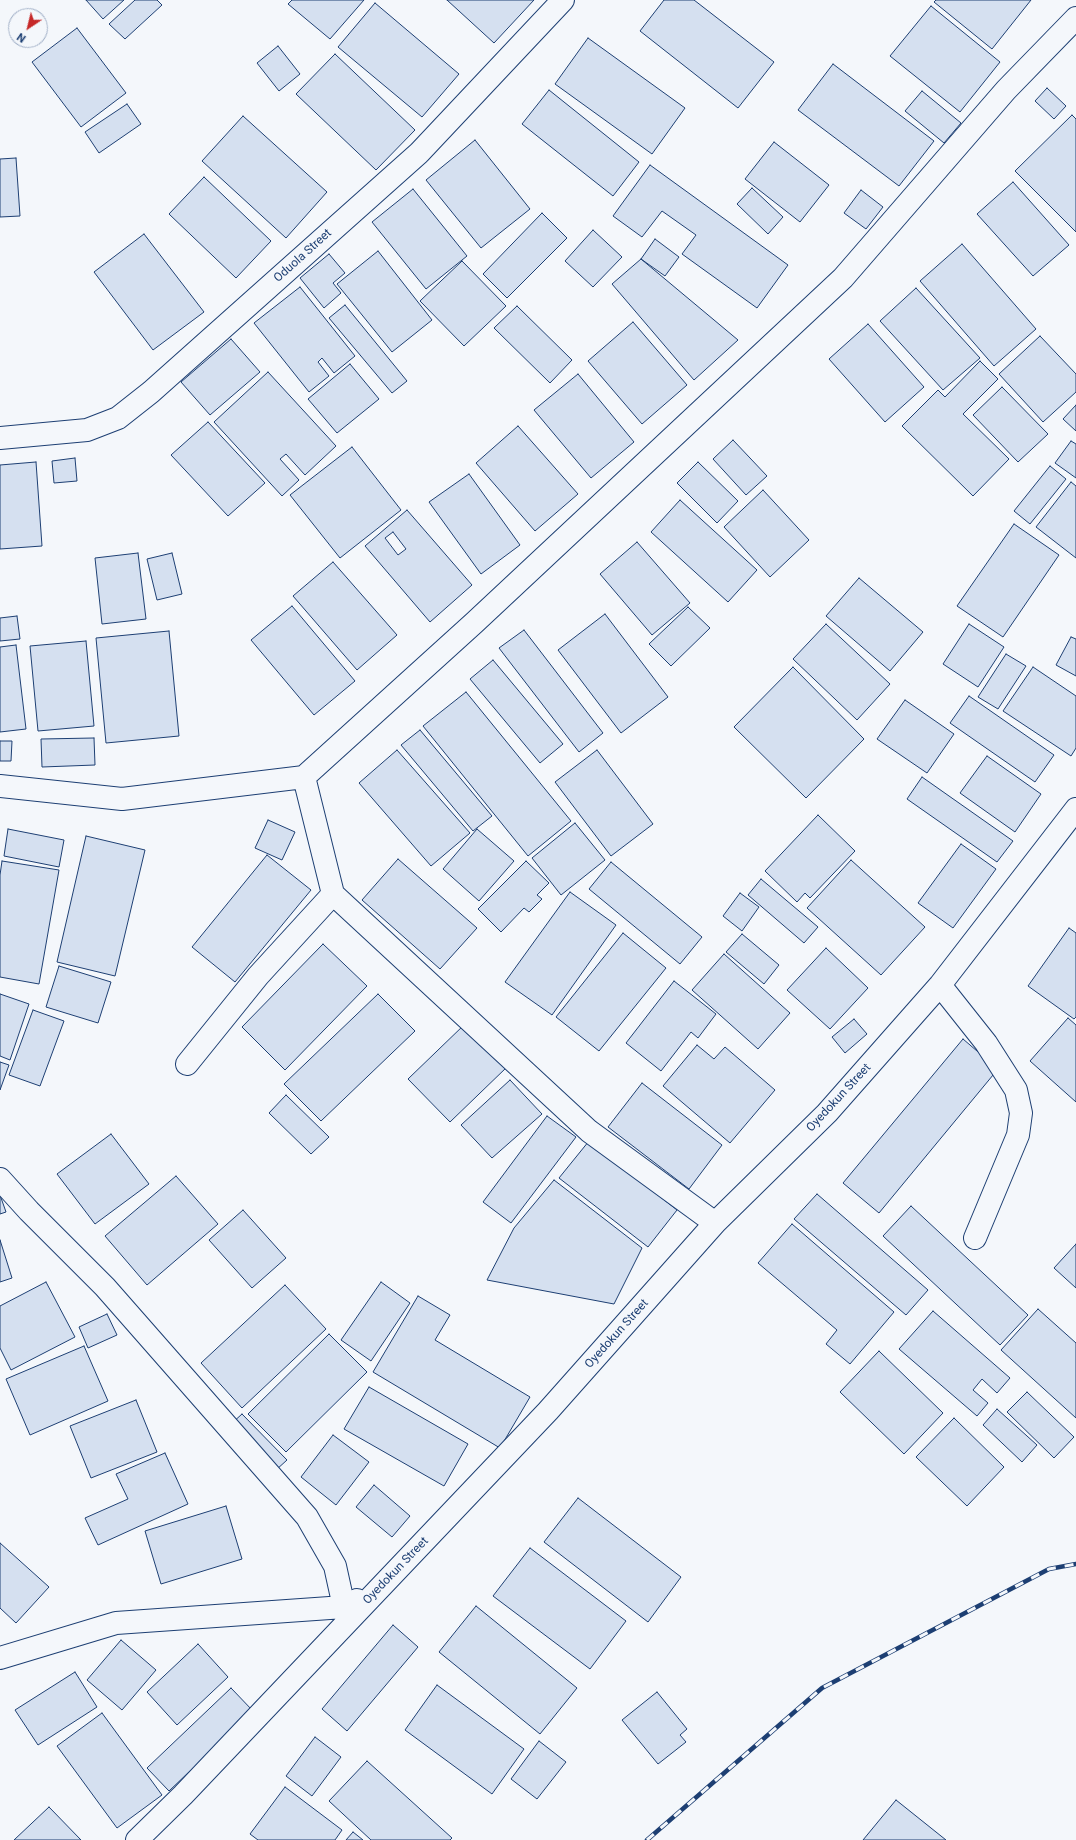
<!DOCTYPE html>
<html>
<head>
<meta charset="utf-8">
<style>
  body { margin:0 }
  #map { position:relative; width:1076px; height:1840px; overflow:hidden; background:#f4f7fb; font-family:Roboto,sans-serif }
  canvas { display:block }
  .north { position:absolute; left:8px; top:8px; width:40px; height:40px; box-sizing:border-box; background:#f4f7fb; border:1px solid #9eadc5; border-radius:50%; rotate:215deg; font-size:11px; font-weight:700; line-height:16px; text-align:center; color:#1d3f73 }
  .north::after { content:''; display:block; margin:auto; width:14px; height:18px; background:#c62828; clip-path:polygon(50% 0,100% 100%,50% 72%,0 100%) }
</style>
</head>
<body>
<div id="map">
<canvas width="1076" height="1840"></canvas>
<div class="north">N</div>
</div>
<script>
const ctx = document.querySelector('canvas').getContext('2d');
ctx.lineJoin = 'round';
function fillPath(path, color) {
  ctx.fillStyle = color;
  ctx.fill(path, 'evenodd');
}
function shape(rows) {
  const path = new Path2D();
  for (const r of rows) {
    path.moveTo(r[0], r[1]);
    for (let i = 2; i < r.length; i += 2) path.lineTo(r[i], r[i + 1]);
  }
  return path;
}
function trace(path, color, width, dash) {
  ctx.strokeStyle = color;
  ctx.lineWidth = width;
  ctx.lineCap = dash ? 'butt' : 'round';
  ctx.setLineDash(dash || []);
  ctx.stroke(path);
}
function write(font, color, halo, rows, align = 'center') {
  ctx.font = font + ' Roboto,sans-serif';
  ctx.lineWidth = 3;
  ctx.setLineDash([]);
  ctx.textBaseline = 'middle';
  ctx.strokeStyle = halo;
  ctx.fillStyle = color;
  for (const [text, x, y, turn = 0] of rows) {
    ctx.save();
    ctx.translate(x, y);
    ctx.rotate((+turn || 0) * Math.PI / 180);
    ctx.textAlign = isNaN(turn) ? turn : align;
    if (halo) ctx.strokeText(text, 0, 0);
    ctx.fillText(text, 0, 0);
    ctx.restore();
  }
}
const building = shape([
  [86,0,124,0,103,19,86,0],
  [135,0,157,0,162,5,125,39,109,24,135,0],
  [292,0,364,0,330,39,288,4,292,0],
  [447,0,534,0,494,43,447,0],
  [664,0,694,0,774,62,738,108,640,31,664,0],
  [936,0,1031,0,992,49,934,2,936,0],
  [375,3,459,74,422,117,338,47,375,3],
  [931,6,1000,62,960,112,890,56,931,6],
  [77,28,126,93,81,127,32,62,77,28],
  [588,38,685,108,652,154,555,84,588,38],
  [278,46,300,74,279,91,257,63,278,46],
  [335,54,415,130,376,170,296,94,335,54],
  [833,64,934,141,899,186,798,110,833,64],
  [1047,88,1066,106,1054,119,1035,101,1047,88],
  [549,90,639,162,613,196,522,124,549,90],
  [922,91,961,123,944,143,905,111,922,91],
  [127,104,141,124,99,153,85,132,127,104],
  [1072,115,1076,119,1076,232,1015,171,1072,115],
  [243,116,327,192,286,238,202,161,243,116],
  [475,140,530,209,481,248,426,180,475,140],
  [774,142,829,185,800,222,745,179,774,142],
  [16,158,20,216,0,217,0,159,16,158],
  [650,165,788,265,757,308,682,254,696,235,662,211,642,237,613,216,650,165],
  [204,177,271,241,236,278,169,214,204,177],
  [1013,182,1069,245,1033,276,977,214,1013,182],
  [752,188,783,217,768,234,737,204,752,188],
  [413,189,467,256,426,289,372,222,413,189],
  [861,190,883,207,866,229,844,213,861,190],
  [542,213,567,238,507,298,483,274,542,213],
  [593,230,622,257,593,287,565,261,593,230],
  [144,234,204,312,153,350,94,272,144,234],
  [655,239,679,257,665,276,641,259,655,239],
  [962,244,1036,329,994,366,920,281,962,244],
  [378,251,432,320,392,352,337,284,378,251],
  [329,254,345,273,333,283,341,293,324,308,300,278,329,254],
  [641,259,738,340,694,380,612,284,641,259],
  [462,261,506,306,464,346,420,301,462,261],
  [300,287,355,356,334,373,322,358,318,362,329,376,309,392,254,323,300,287],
  [916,288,980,358,943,390,880,321,916,288],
  [345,305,407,381,392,393,329,318,345,305],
  [517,306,572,360,550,383,494,328,517,306],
  [633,322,687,385,642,424,588,361,633,322],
  [868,324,924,387,885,422,829,359,868,324],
  [1040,336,1076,374,1076,392,1043,422,999,374,1040,336],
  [231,339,260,372,210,415,181,382,231,339],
  [980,361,998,379,963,414,1009,459,973,496,902,426,938,390,945,397,980,361],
  [350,364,379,399,337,433,308,399,350,364],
  [268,372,336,446,305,475,286,454,280,459,299,480,282,496,214,422,268,372],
  [578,374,634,442,591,478,534,410,578,374],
  [1002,387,1048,434,1018,462,973,415,1002,387],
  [1076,405,1076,431,1063,419,1076,405],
  [208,422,265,483,228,516,171,455,208,422],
  [518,426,578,494,535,531,476,463,518,426],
  [733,440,767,476,746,495,713,459,733,440],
  [1071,441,1076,444,1076,478,1055,463,1071,441],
  [352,447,401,510,340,558,290,495,352,447],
  [75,458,77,481,54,483,52,461,75,458],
  [36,462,42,546,0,549,0,465,36,462],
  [698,462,738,501,717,523,677,483,698,462],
  [1050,466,1066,479,1030,524,1014,511,1050,466],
  [469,474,520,545,481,574,429,502,469,474],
  [1071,482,1076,486,1076,558,1036,527,1071,482],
  [763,490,809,540,770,577,724,527,763,490],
  [680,500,757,570,728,602,651,532,680,500],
  [407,510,472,585,430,622,365,546,407,510],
  [393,532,406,549,398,555,385,538,393,532],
  [1014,524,1059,555,1003,637,957,606,1014,524],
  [637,542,690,603,652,635,600,574,637,542],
  [138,553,146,619,102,624,95,558,138,553],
  [172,553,182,594,157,600,147,559,172,553],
  [333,562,397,635,357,670,293,596,333,562],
  [859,578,923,632,890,671,826,616,859,578],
  [292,606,355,681,314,715,251,640,292,606],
  [688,607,710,628,671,666,649,644,688,607],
  [605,614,668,697,621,733,558,650,605,614],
  [17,616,20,639,0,641,0,618,17,616],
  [826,624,890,684,857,720,793,659,826,624],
  [969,624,1004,647,978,687,943,664,969,624],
  [524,630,603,733,579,752,499,648,524,630],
  [169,631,179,736,106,743,96,638,169,631],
  [1071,637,1076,639,1076,676,1056,665,1071,637],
  [86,641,94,726,38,731,30,646,86,641],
  [16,645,26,729,0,732,0,647,16,645],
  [1006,654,1026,666,998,709,978,697,1006,654],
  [493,660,563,744,540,763,470,679,493,660],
  [793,667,864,739,806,798,734,727,793,667],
  [1033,667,1076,696,1076,748,1071,756,1003,711,1033,667],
  [466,692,571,821,528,856,423,726,466,692],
  [969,696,1054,755,1035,782,950,723,969,696],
  [905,700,954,734,927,773,877,739,905,700],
  [420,730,492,816,473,831,401,745,420,730],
  [94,738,95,765,42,767,41,739,94,738],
  [0,741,12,741,11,761,0,761,0,741],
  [397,750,470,833,431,866,359,783,397,750],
  [597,750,653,824,611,856,555,782,597,750],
  [987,756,1041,794,1015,832,960,793,987,756],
  [922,777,1013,841,997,862,907,799,922,777],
  [818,815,855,851,810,898,805,893,797,902,765,871,818,815],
  [268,820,295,832,282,860,255,848,268,820],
  [575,823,605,860,561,895,532,858,575,823],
  [8,829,64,840,59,867,4,856,8,829],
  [477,829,514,861,479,901,443,869,477,829],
  [86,836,145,850,115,976,57,962,86,836],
  [961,844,996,869,953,928,918,903,961,844],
  [267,855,311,890,235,982,192,947,267,855],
  [398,859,477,928,440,969,362,900,398,859],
  [851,860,925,927,881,975,807,908,851,860],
  [2,861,59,870,39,984,0,977,0,875,2,861],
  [526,861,549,883,537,895,542,899,529,912,524,908,501,932,478,909,526,861],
  [611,862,702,937,680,964,589,889,611,862],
  [761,879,818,927,804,943,748,895,761,879],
  [570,892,616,925,552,1015,505,982,570,892],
  [740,893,759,907,742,931,723,916,740,893],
  [1069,928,1076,933,1076,1017,1074,1019,1028,986,1069,928],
  [623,933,666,968,599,1051,556,1017,623,933],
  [742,934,779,965,764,984,726,952,742,934],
  [323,944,367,986,285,1070,242,1027,323,944],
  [826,948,868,988,830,1029,787,990,826,948],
  [724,954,790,1013,758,1049,692,990,724,954],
  [59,966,111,982,98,1023,46,1007,59,966],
  [674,981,716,1014,698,1038,691,1032,661,1071,626,1043,674,981],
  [0,994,29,1004,10,1060,0,1056,0,994],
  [378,994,415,1031,321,1121,284,1084,378,994],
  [33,1010,64,1021,40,1086,9,1075,33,1010],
  [1068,1018,1076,1025,1076,1102,1030,1061,1068,1018],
  [854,1019,867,1034,845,1053,832,1037,854,1019],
  [465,1024,507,1067,450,1122,408,1079,465,1024],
  [963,1039,998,1069,879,1213,843,1183,963,1039],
  [697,1045,714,1059,725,1047,775,1090,730,1143,663,1086,697,1045],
  [0,1062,9,1065,0,1090,0,1062],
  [510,1080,542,1114,492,1158,461,1125,510,1080],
  [642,1083,722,1145,689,1189,608,1127,642,1083],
  [286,1095,329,1137,311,1154,269,1113,286,1095],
  [547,1116,576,1137,511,1223,483,1202,547,1116],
  [111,1134,149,1184,95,1224,57,1174,111,1134],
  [589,1141,677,1210,648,1247,559,1178,589,1141],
  [176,1176,218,1224,147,1285,105,1236,176,1176],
  [554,1180,642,1248,614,1304,487,1280,514,1228,554,1180],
  [817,1194,928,1290,906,1315,794,1219,817,1194],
  [0,1195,6,1212,0,1214,0,1195],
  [911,1206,1028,1315,1000,1345,883,1236,911,1206],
  [243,1210,286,1258,252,1288,209,1240,243,1210],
  [792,1224,894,1312,850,1364,826,1344,837,1330,758,1263,792,1224],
  [0,1240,12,1278,0,1282,0,1240],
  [1076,1244,1076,1288,1054,1268,1076,1244],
  [46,1282,75,1337,11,1370,0,1348,0,1306,46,1282],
  [381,1282,410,1303,371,1361,341,1340,381,1282],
  [285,1285,326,1329,242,1408,201,1363,285,1285],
  [418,1296,450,1315,435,1340,530,1397,500,1448,373,1372,418,1296],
  [1038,1309,1076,1343,1076,1418,1001,1350,1038,1309],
  [933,1311,1010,1378,997,1393,982,1379,973,1390,988,1403,977,1416,899,1349,933,1311],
  [107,1314,117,1335,88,1348,79,1327,107,1314],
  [329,1334,367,1372,286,1452,248,1414,329,1334],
  [84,1346,108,1401,30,1435,6,1379,84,1346],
  [879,1351,943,1413,904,1454,840,1392,879,1351],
  [369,1387,468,1444,444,1486,344,1429,369,1387],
  [1027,1392,1074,1437,1054,1458,1007,1412,1027,1392],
  [136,1400,157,1452,91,1478,70,1426,136,1400],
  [997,1409,1037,1445,1022,1462,983,1425,997,1409],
  [242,1414,287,1460,276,1470,231,1424,242,1414],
  [954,1418,1004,1467,967,1506,916,1457,954,1418],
  [333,1435,369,1462,336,1505,301,1477,333,1435],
  [165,1453,188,1504,98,1545,85,1518,128,1499,116,1474,165,1453],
  [374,1485,410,1516,392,1537,356,1507,374,1485],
  [578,1498,681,1577,648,1622,544,1542,578,1498],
  [226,1506,242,1559,161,1584,145,1531,226,1506],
  [0,1543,49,1587,16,1623,0,1608,0,1543],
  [530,1548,626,1621,590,1669,493,1596,530,1548],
  [476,1606,577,1688,540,1734,439,1652,476,1606],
  [393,1625,418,1647,347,1731,322,1709,393,1625],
  [121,1640,156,1670,122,1710,87,1680,121,1640],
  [198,1644,228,1677,177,1725,147,1692,198,1644],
  [75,1672,97,1707,38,1745,15,1710,75,1672],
  [437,1685,524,1749,492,1794,405,1730,437,1685],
  [231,1688,253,1711,169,1791,147,1768,231,1688],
  [657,1692,687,1729,680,1735,686,1742,658,1764,622,1720,657,1692],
  [102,1713,162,1795,117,1828,57,1746,102,1713],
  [315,1737,341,1757,312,1796,286,1776,315,1737],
  [539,1741,566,1762,537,1799,511,1779,539,1741],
  [367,1761,452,1838,450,1840,371,1840,329,1801,367,1761],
  [285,1787,342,1830,335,1840,258,1840,250,1834,285,1787],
  [896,1800,946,1840,863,1840,896,1800],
  [49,1807,81,1840,14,1840,49,1807],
  [353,1832,363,1840,346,1840,353,1832]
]);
const minor = shape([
  [0,438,87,430,118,418,151,392,419,153,563,0],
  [304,777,333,894,589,1131,715,1223],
  [0,786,122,799,304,777,474,623,843,278,1006,90,1076,18],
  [940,985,986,1043,1016,1090,1021,1113,1018,1135,975,1238],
  [187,1064,258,976,333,894],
  [0,1179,29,1211,105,1287,307,1517,335,1566,344,1607],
  [0,1658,116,1623,344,1607,357,1600],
  [137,1840,183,1795,548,1411,715,1223,827,1113,940,985,1076,809]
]);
const rail = shape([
  [647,1840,822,1688,1049,1569,1076,1564]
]);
const streetNames = [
  ["Oduola Street",303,256,-42],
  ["Oyedokun Street",839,1098,-47],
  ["Oyedokun Street",617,1334,-48],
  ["Oyedokun Street",396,1571,-46]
];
fillPath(building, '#d5e0f0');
trace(building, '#1d3f73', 1);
trace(minor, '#1d3f73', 24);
trace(minor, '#f4f7fb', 22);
trace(rail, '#1d3f73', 4.5);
trace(rail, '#f4f7fb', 3, [9]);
write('12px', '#1d3f73', '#f4f7fb', streetNames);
</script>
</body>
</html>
